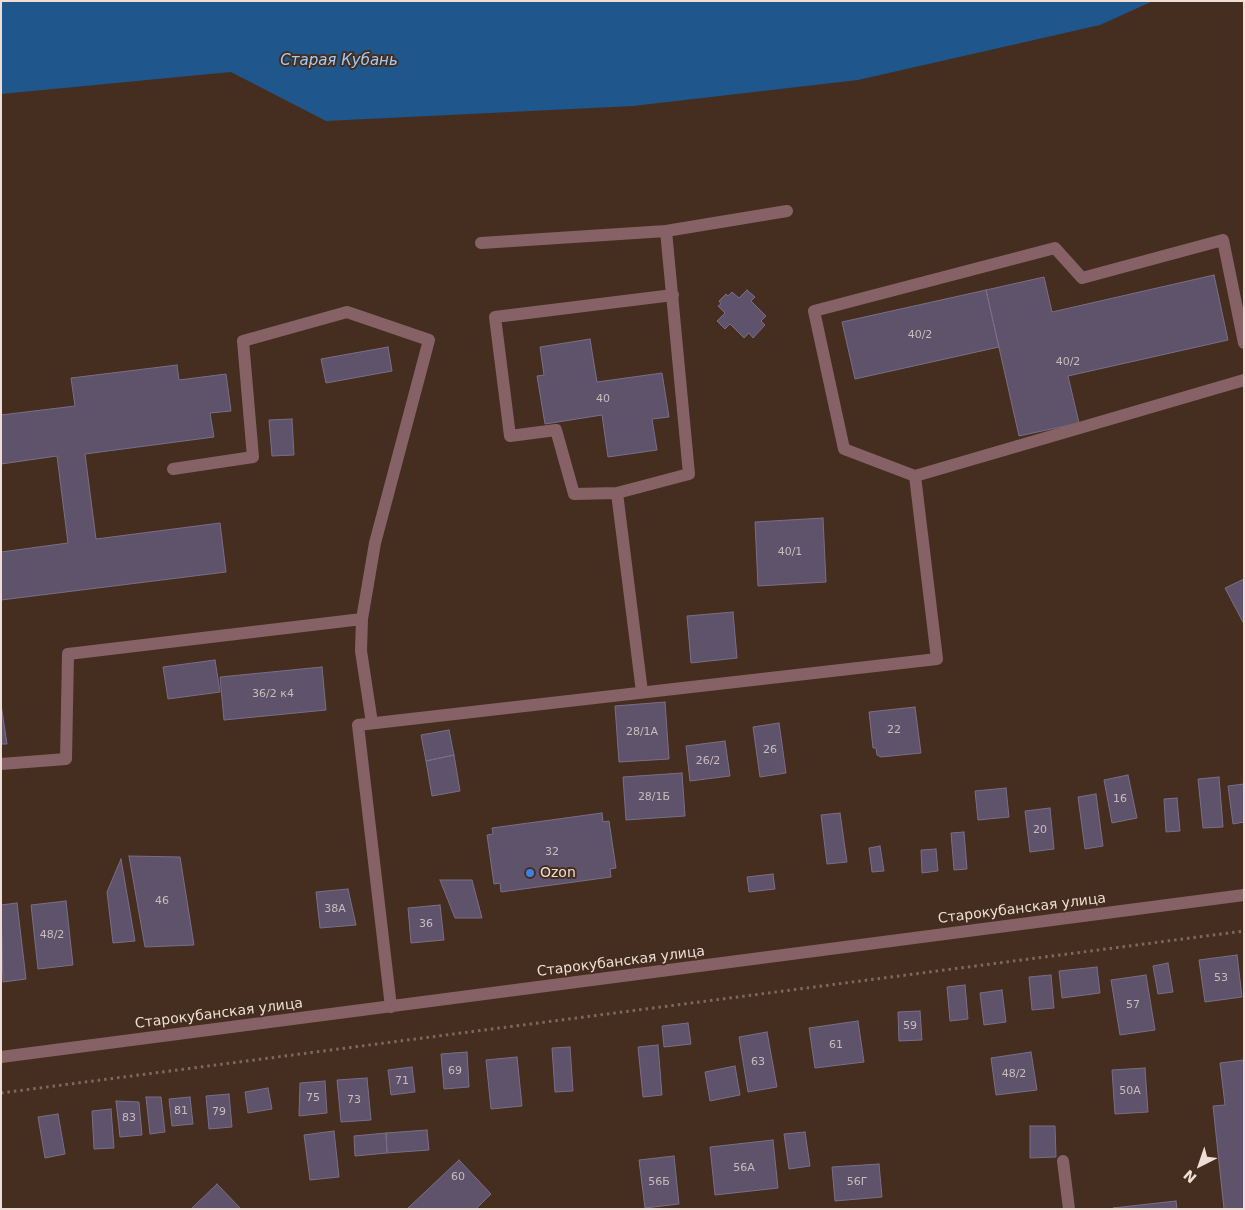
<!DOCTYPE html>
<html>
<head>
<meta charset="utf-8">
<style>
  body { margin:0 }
  #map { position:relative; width:1245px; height:1210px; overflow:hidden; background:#452e1f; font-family:"DejaVu Sans",sans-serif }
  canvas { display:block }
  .frame { position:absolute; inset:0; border:2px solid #eeded5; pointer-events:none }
  .north { position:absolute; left:1175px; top:1140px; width:50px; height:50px; -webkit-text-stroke:4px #452e1f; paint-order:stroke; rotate:221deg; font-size:14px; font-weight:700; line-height:20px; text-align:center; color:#eeded5 }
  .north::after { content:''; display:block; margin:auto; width:18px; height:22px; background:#eeded5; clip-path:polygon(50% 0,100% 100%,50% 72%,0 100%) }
</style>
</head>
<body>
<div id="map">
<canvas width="1245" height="1210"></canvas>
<div class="frame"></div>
<div class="north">N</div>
</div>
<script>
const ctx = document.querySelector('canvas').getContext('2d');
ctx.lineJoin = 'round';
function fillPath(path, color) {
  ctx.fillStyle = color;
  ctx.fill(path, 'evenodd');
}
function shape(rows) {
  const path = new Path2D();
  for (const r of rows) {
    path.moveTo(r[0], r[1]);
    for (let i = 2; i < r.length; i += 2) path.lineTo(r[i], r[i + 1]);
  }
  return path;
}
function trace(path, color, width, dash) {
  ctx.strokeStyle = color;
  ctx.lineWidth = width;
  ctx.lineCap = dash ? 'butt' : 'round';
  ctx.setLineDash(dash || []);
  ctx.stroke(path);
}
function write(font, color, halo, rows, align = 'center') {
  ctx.font = font + ' "DejaVu Sans",sans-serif';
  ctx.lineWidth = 4;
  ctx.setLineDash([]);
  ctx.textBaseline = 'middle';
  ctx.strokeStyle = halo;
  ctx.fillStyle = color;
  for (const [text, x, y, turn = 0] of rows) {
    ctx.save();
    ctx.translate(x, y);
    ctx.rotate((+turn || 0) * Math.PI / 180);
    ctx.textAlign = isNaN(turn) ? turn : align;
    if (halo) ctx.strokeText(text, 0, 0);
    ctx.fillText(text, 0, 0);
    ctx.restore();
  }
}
const water = shape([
  [1,1,1153,1,1100,25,858,80,633,106,326,121,231,72,1,94]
]);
const building = shape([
  [1214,275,1228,340,1068,376,1079,423,1019,436,986,290,1044,277,1052,312,1214,275],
  [747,290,755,297,751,301,766,316,761,321,765,325,753,338,749,333,744,338,730,324,725,329,717,321,725,313,718,306,721,304,719,301,726,294,728,296,732,292,739,298,747,290],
  [986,290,999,347,855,379,842,322,986,290],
  [590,339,597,382,662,373,669,417,652,419,657,450,608,457,602,415,545,424,537,376,544,375,540,347,590,339],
  [388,347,392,371,326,383,321,359,388,347],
  [177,365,179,380,226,374,231,411,210,413,214,437,85,454,96,539,220,523,226,572,1,600,1,552,68,543,57,456,1,464,1,415,75,406,71,378,177,365],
  [292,419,294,455,272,456,269,420,292,419],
  [823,518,826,582,758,586,755,522,823,518],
  [1244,579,1244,624,1225,588,1244,579],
  [733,612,737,658,691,663,687,616,733,612],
  [215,660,220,692,168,699,163,667,215,660],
  [322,667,326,710,224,720,220,677,322,667],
  [665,702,669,759,619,762,615,706,665,702],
  [1,704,7,744,1,744,1,704],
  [915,707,921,753,881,757,877,755,876,748,873,748,869,712,915,707],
  [779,723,786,773,760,777,753,727,779,723],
  [449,730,454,755,426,761,421,735,449,730],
  [725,741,730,776,690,781,686,746,725,741],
  [454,755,460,791,432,796,426,761,454,755],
  [682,773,685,816,626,820,623,777,682,773],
  [1128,775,1137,818,1112,823,1104,780,1128,775],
  [1219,777,1223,827,1203,828,1198,779,1219,777],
  [1244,784,1244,822,1233,824,1228,786,1244,784],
  [1006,788,1009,817,978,820,975,791,1006,788],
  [1096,794,1103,846,1085,849,1078,797,1096,794],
  [1177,798,1180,831,1166,832,1164,799,1177,798],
  [1050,808,1054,849,1030,852,1025,811,1050,808],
  [602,813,603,822,609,821,616,868,610,869,611,877,501,892,500,883,494,884,487,835,493,834,492,828,602,813],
  [840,813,847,862,827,864,821,815,840,813],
  [964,832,967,869,954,870,951,833,964,832],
  [880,846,884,871,872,872,869,848,880,846],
  [936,849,938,871,922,873,921,850,936,849],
  [129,856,180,857,194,945,145,947,129,856],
  [121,859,135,941,113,943,107,892,121,859],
  [773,874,775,889,749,892,747,877,773,874],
  [440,880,472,880,482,918,455,918,440,880],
  [348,889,356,925,320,928,316,892,348,889],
  [66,901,73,965,38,969,31,905,66,901],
  [17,903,26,979,3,982,1,905,17,903],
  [440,905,444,940,411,943,408,908,440,905],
  [1237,955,1242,997,1205,1002,1199,960,1237,955],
  [1168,963,1173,992,1158,994,1153,966,1168,963],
  [1097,967,1100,993,1062,998,1059,971,1097,967],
  [1051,975,1054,1008,1032,1010,1029,977,1051,975],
  [1146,975,1155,1030,1120,1035,1111,980,1146,975],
  [965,985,968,1019,950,1021,947,987,965,985],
  [1002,990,1006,1022,984,1025,980,993,1002,990],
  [920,1011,922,1040,899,1041,898,1012,920,1011],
  [858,1021,864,1062,815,1068,809,1028,858,1021],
  [688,1023,691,1044,664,1047,662,1026,688,1023],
  [767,1032,777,1087,748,1092,739,1037,767,1032],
  [658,1045,662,1095,643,1097,638,1047,658,1045],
  [570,1047,573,1091,555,1092,552,1048,570,1047],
  [467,1052,469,1087,444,1089,441,1054,467,1052],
  [1031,1052,1037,1090,996,1095,991,1058,1031,1052],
  [517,1057,522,1106,491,1109,486,1060,517,1057],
  [1244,1060,1244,1209,1224,1209,1213,1106,1225,1105,1220,1063,1244,1060],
  [735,1066,740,1095,710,1101,705,1072,735,1066],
  [412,1067,415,1092,391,1095,388,1070,412,1067],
  [1145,1068,1148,1112,1115,1114,1112,1070,1145,1068],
  [367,1078,371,1120,341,1122,337,1080,367,1078],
  [325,1081,327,1113,299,1116,300,1083,325,1081],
  [268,1088,272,1109,248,1113,245,1092,268,1088],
  [229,1094,232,1127,209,1129,206,1096,229,1094],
  [146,1097,161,1097,165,1132,150,1134,146,1097],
  [190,1097,193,1124,172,1126,169,1099,190,1097],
  [116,1101,139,1102,142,1135,120,1137,116,1101],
  [111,1109,114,1148,94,1149,92,1111,111,1109],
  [58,1114,65,1154,45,1158,38,1117,58,1114],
  [1030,1126,1055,1126,1056,1157,1030,1158,1030,1126],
  [427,1130,429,1150,387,1153,386,1133,427,1130],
  [334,1131,339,1177,310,1180,304,1135,334,1131],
  [805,1132,810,1166,789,1169,784,1134,805,1132],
  [386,1133,387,1153,355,1156,354,1136,386,1133],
  [773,1140,778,1188,715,1195,710,1147,773,1140],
  [674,1156,679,1204,645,1208,639,1160,674,1156],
  [459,1160,491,1194,476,1209,407,1209,459,1160],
  [879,1164,882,1197,835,1201,832,1167,879,1164],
  [217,1184,241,1209,191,1209,217,1184],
  [1176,1201,1177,1209,1113,1208,1176,1201]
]);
const path = shape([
  [1,1093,1244,931]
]);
const minor = shape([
  [666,231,787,211],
  [481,243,666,231,689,474,617,493,642,692],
  [1244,343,1223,240,1082,278,1055,248,814,311,844,449,915,476,1244,380],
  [173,469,253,457,243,341,347,312,429,340,375,543,362,619,361,651,372,723],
  [617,493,574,494,556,430,510,436,495,317,673,295],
  [1,764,66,759,68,654,362,619],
  [391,1007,358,725,937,659,915,476],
  [1,1057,1244,895],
  [1063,1161,1069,1209]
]);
const markers = [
  [530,873,5,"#3f7fe0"]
];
const numberNames = [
  ["40/2",920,335],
  ["40/2",1068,362],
  ["40",603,399],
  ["40/1",790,552],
  ["36/2 к4",273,694],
  ["22",894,730],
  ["28/1А",642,732],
  ["26",770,750],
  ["26/2",708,761],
  ["28/1Б",654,797],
  ["16",1120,799],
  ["20",1040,830],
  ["32",552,852],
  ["46",162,901],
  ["38А",335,909],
  ["36",426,924],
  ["48/2",52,935],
  ["53",1221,978],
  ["57",1133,1005],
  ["59",910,1026],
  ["61",836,1045],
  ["63",758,1062],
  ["69",455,1071],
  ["48/2",1014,1074],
  ["71",402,1081],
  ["50А",1130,1091],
  ["75",313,1098],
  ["73",354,1100],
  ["81",181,1111],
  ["79",219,1112],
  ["83",129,1118],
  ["56А",744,1168],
  ["60",458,1177],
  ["56Б",659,1182],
  ["56Г",857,1182]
];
const poiNames = [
  ["Ozon",540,873]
];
const streetNames = [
  ["Старокубанская улица",1022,909,-7],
  ["Старокубанская улица",621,962,-7],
  ["Старокубанская улица",219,1014,-7]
];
const waterNames = [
  ["Старая Кубань",339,61]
];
fillPath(water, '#1f568b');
fillPath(building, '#5f536c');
trace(building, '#7a6d88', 1);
trace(path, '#7d695c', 3, [2.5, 4]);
trace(minor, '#866267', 12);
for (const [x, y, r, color] of markers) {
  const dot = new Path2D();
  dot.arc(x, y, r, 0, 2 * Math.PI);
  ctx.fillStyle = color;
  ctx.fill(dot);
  trace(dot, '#452e1f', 2);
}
write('11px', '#cabbbb', null, numberNames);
write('14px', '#eeded5', '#452e1f', poiNames, 'left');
write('14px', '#eeded5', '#452e1f', streetNames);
write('italic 15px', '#a0ccfb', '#452e1f', waterNames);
</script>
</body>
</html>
